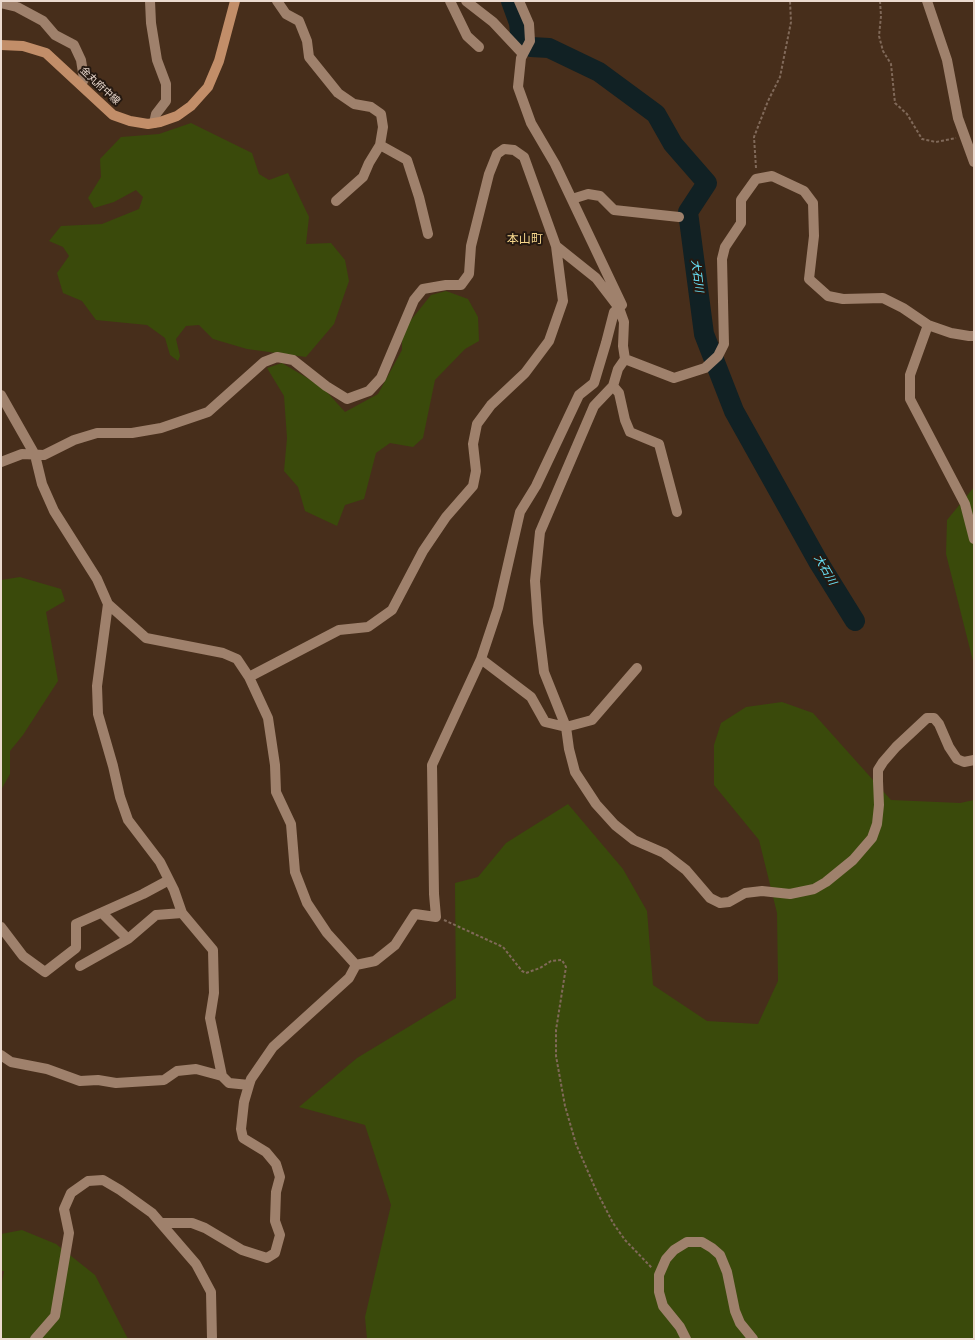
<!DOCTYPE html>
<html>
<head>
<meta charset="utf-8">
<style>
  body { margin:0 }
  #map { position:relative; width:975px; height:1340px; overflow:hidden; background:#472e1b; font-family:Rubik,sans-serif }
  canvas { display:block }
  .frame { position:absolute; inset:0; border:2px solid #ebdacf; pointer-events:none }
</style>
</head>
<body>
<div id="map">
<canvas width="975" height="1340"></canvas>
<div class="frame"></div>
</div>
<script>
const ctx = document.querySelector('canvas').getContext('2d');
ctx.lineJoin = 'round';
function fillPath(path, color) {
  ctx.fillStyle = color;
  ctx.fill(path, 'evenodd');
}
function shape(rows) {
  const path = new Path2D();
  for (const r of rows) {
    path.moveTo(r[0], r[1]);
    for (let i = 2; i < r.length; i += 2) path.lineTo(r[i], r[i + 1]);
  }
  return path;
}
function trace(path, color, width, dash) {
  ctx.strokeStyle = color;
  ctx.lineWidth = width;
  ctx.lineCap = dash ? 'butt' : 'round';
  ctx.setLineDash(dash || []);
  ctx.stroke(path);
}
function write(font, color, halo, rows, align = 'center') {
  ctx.font = font + ' Rubik,"Noto Sans JP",sans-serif';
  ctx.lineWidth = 4;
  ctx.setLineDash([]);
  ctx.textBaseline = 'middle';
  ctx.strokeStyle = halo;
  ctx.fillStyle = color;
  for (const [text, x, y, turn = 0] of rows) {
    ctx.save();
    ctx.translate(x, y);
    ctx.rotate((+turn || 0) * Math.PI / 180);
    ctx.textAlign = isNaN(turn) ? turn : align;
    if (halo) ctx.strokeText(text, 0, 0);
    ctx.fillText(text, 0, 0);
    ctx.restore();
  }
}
const green = shape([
  [191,123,252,153,259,174,269,180,288,173,309,217,306,244,331,243,345,260,349,281,334,324,306,357,247,349,213,339,199,325,186,326,176,339,180,356,178,361,170,355,165,338,147,325,96,320,82,301,63,293,57,273,69,256,63,247,49,241,61,226,102,224,139,209,143,197,136,190,114,202,94,208,88,198,101,177,100,159,121,137,159,134],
  [446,291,468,299,478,317,479,341,465,349,435,380,423,438,413,447,390,443,376,453,364,499,345,505,337,526,305,511,298,487,284,471,287,438,284,396,267,368,282,363,309,379,327,392,345,412,378,394,402,350,402,329,411,320,431,295],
  [974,487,974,665,946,554,947,520],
  [20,577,61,589,65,601,46,612,58,681,23,735,10,751,10,774,1,790,1,580],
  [782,702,813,713,891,800,960,803,974,800,974,1339,367,1339,365,1317,391,1205,365,1125,299,1107,357,1058,456,998,455,883,478,877,506,843,568,804,623,869,647,911,653,985,707,1021,758,1024,778,981,777,913,759,840,714,785,714,745,721,723,746,707],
  [22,1230,56,1244,95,1275,128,1339,1,1339,1,1287,4,1271,1,1271,1,1234]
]);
const river = shape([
  [511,1,519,23,521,43,531,47,549,48,599,72,656,114,673,144,707,183,688,212,704,334,734,411,819,563,855,621]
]);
const path = shape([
  [880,1,881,16,879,36,883,51,891,64,895,103,907,114,922,139,936,142,956,138],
  [756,168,754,137,768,101,780,77,791,22,790,1],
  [444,920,503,947,522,971,526,973,540,968,551,961,562,960,566,967,556,1030,556,1056,565,1106,576,1144,596,1190,613,1223,625,1240,652,1268],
  [1,1298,1,1302]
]);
const minor = shape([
  [150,1,151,23,157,60,166,84,166,101,156,114,154,123],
  [277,1,286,14,299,21,307,41,309,57,338,93,354,104,371,107,381,114,383,127,380,145,369,163,363,177,336,201],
  [450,1,467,36,479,47],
  [466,1,493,22,523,54],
  [927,1,947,60,958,118,974,162],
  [1,3,17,7,43,21,55,35,74,45,81,60,84,79,81,85],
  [380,145,407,160,419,197,428,234],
  [572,199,588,194,600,196,614,210,679,217],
  [928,325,910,375,910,399,965,504,974,539],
  [625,359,618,369,613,386,594,406,540,532,535,581,538,623,544,672,566,727,569,749,575,772,596,804,615,825,634,840,664,853,686,870,710,898,720,903,729,902,745,893,762,891,790,894,814,889,826,882,853,860,872,838,877,824,879,805,878,781,878,770,883,762,896,747,927,718,934,718,939,724,949,747,957,759,964,762,974,760],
  [613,386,619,393,625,420,630,432,659,444,677,512],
  [1,395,35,455,42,484,54,511,97,579,108,604,146,638,223,653,237,659,249,677,268,718,275,765,276,792,291,824,295,872,307,903,327,933,356,965,349,978,273,1047,251,1079,249,1085,244,1102,241,1129,243,1138,266,1152,276,1164,280,1177,276,1192,275,1221,280,1235,275,1253,267,1258,242,1250,205,1228,192,1223,161,1223],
  [1,462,22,454,44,455,74,440,97,433,132,433,161,428,208,412,264,362,277,357,293,360,326,386,347,399,369,391,381,378,414,300,423,289,446,285,461,285,469,274,471,246,489,174,497,154,504,149,514,150,524,157,556,246,596,278,619,308,624,322,623,346,625,359,674,378,705,368,718,356,724,344,722,259,725,247,741,223,741,200,756,179,772,176,804,191,813,203,814,236,809,279,828,296,843,299,883,298,903,308,928,325,951,333,969,336,974,336],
  [108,604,97,686,98,714,113,766,120,797,128,820,160,862,174,890,182,913,213,950,214,993,210,1018,222,1076,229,1083,249,1085],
  [481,659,531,697,545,722,566,727,592,720,637,668],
  [249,677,339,630,368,627,392,610,423,551,446,517,473,486,476,471,473,444,477,424,491,405,525,373,549,341,563,301,556,246],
  [102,913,128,939],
  [1,927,23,956,45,972,76,948,76,924,143,894,169,880],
  [356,965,375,961,395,945,415,914,436,917,434,894,432,765,481,659,498,608,520,512,536,486,579,395,594,383,606,343,614,312,622,305,555,164,531,123,518,87,521,58,530,41,529,24,519,1],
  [80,966,128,939,156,915,182,913],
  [1,1055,11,1062,47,1069,80,1081,98,1080,116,1083,164,1080,177,1071,196,1069,222,1076],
  [35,1339,55,1316,69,1233,64,1209,71,1193,88,1181,103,1180,120,1190,152,1213,196,1264,211,1292,212,1339],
  [686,1339,680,1327,663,1306,659,1292,659,1275,666,1259,674,1250,687,1242,702,1242,712,1248,720,1255,727,1272,735,1311,740,1323,753,1339]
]);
const major = shape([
  [1,45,23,46,46,53,113,115,130,121,148,124,160,122,177,116,191,106,208,87,219,61,235,1]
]);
const streetNames = [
  ["金丸府中線",100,86,43]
];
const waterNames = [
  ["大石川",697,276,83],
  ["大石川",825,570,60]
];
const quarterNames = [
  ["本山町",525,240]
];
fillPath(green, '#3a4a0b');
trace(river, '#112124', 20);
trace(path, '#806959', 2, [3, 2]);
trace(minor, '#9f816c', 10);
trace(major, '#c28e69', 10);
write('10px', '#ebdacf', '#251911', streetNames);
write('italic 11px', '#69e5fb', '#251911', waterNames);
write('12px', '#f6d78c', '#251911', quarterNames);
</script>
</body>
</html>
